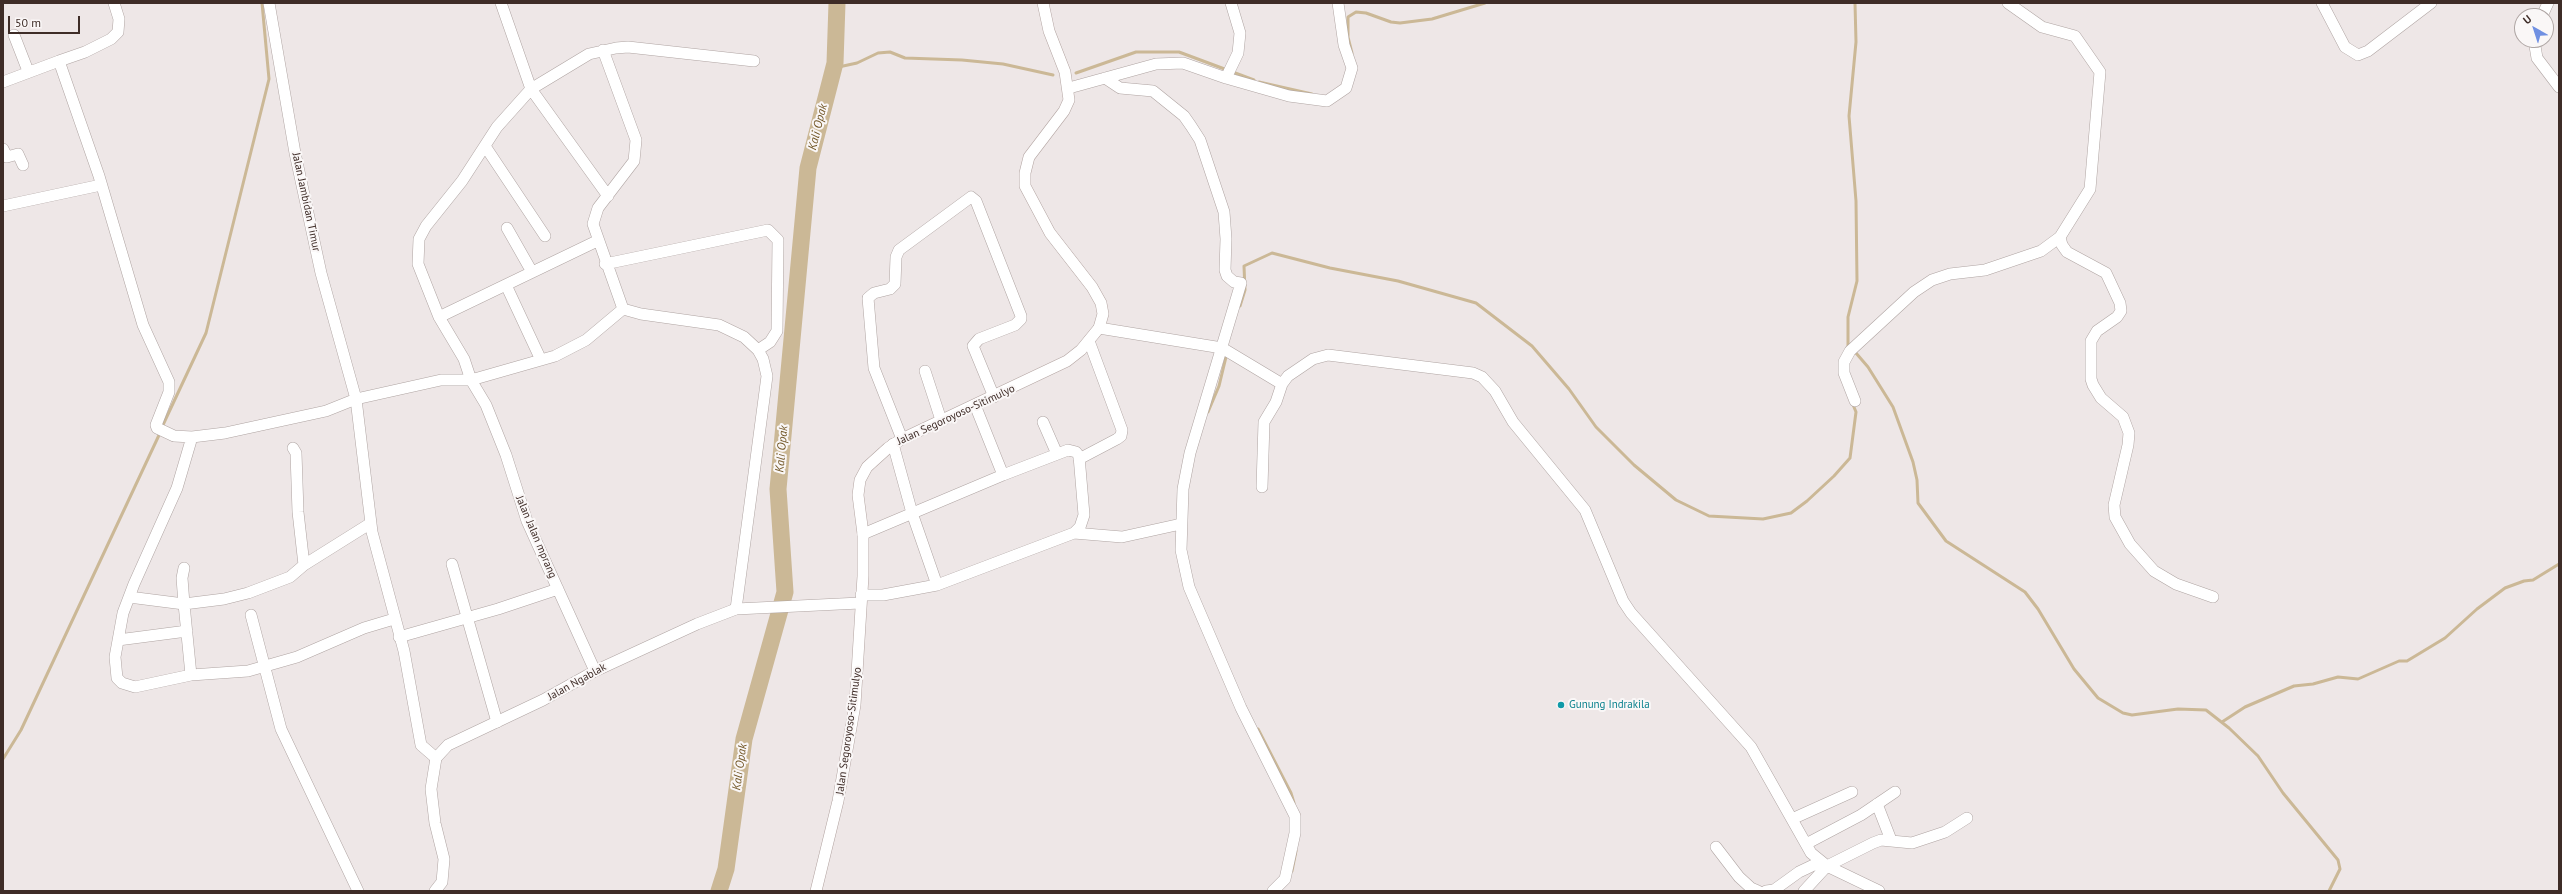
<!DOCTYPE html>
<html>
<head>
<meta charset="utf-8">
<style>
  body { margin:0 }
  #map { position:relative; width:2562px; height:894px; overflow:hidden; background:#eee7e7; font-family:"PT Sans",sans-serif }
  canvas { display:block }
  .frame { position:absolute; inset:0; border:4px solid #3e2c27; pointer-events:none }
  .north { position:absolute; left:2514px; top:8px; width:40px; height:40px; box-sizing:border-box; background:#faf7f7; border:1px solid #afa6a4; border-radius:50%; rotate:321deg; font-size:11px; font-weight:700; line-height:16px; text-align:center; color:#3e2c27 }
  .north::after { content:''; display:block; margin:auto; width:14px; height:18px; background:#7090e2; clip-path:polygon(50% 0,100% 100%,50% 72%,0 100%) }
  .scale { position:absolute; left:8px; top:16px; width:72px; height:18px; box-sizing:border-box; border:2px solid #3e2c27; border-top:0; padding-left:5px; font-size:12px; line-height:14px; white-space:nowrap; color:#3e2c27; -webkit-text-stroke:3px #faf7f7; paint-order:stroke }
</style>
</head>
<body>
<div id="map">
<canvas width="2562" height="894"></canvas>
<div class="frame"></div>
<div class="north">U</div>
<div class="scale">50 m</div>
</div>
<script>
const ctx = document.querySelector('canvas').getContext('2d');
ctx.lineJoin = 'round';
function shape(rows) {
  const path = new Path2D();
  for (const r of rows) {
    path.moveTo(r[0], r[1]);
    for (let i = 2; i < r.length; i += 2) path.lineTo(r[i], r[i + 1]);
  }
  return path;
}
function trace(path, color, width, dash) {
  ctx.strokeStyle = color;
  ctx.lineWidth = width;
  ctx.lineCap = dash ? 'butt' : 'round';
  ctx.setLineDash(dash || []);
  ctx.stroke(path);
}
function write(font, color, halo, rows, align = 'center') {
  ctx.font = font + ' "PT Sans",sans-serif';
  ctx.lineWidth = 4;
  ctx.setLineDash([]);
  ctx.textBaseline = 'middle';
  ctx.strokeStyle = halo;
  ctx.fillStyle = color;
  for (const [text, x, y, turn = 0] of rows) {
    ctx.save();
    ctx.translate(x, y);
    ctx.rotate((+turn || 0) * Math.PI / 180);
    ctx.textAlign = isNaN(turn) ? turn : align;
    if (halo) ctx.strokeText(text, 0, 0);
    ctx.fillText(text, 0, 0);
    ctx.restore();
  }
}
const stream = shape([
  [1352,53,1348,37,1348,17,1356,12,1366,13,1391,22,1400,23,1432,19,1485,3],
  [834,68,857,63,878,53,890,52,905,58,962,60,1003,64,1053,75],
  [1076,73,1136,52,1179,52,1254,80],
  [1259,82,1312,94],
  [1240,306,1245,290,1244,266,1272,253,1330,268,1398,281,1476,303,1532,346,1569,389,1596,427,1634,465,1676,500,1709,516,1763,519,1791,513,1807,501,1834,476,1850,458,1856,412,1852,402],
  [1848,347,1848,317,1857,281,1856,201,1849,116,1856,42,1855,3],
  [1856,353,1868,367,1893,407,1913,462,1917,480,1918,503,1946,541,2025,592,2038,609,2074,669,2098,698,2123,713,2132,715,2178,709,2206,710,2229,728,2258,756,2283,793,2338,860,2340,869,2329,891],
  [1208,412,1219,386,1226,357],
  [162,427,206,333,269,79,262,3],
  [2222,722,2245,707,2294,686,2313,684,2338,677,2358,679,2399,661,2407,661,2445,638,2477,609,2505,588,2524,581,2533,580,2559,564],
  [1258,729,1291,793,1294,803],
  [3,759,21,730,160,433],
  [1292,871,1296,851]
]);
const river = shape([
  [719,891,726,869,744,739,785,592,778,489,808,168,835,63,837,3]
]);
const minor = shape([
  [269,3,295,153,321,273,356,399,441,380,471,380,555,356,586,340,623,309,641,314,719,325,744,337,758,350,763,359,767,376,736,609],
  [501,3,531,89,497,127,462,181,426,226,419,239,418,264,439,317,464,359,471,380,486,405,506,455,527,521,595,671],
  [2008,3,2042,27,2075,36,2100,72,2090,189,2060,237,2062,245,2067,252,2106,273,2120,303,2121,311,2117,317,2097,331,2091,341,2091,379,2093,385,2101,398,2123,417,2129,433,2128,445,2114,505,2115,517,2130,544,2154,571,2176,584,2213,597],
  [2322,3,2345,47,2358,55,2368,51,2431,3],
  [2542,16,2548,3],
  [14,35,28,71],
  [2534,40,2537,58,2559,87],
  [603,50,636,140,634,161,598,208,593,224,623,309],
  [59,61,85,52,111,39,118,32,119,19,114,3],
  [1105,78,1120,88,1153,91,1184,116,1191,126,1200,140,1224,212,1226,239,1225,270,1227,276,1234,282,1241,283,1190,453,1183,489,1181,550,1189,587,1241,708,1295,816,1295,833,1285,879,1273,891],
  [1226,78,1238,53,1240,33,1231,3],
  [3,82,59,61,99,176,143,325,169,382,169,392,156,425,157,428,174,436,192,437,225,433,326,411,356,399,372,532,404,651,421,745,436,758],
  [1069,88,1156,64,1183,63,1226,78,1289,96,1327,101,1346,88,1352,68,1344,45,1338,3],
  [485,146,545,236],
  [3,149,7,157,18,154,23,165],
  [608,196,531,89,589,54,616,48,628,47,754,61],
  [3,206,101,185],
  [507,228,532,272],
  [605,264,768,230,778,240,777,331,770,342,758,350],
  [506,285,541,360],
  [439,317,597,241],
  [1099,328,1222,348,1282,384,1288,376,1313,359,1328,355,1473,373,1482,377,1495,391,1513,422,1585,510,1623,601,1631,613,1751,747,1811,853,1827,866,1879,891],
  [925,371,941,420],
  [1855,401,1844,373,1844,362,1850,351,1914,292,1932,280,1950,274,1985,270,2041,251,2060,237],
  [975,405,1003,475],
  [1043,422,1057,454],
  [192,437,177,488,134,584,123,613,115,657,117,678,122,683,135,687,191,675,248,671,297,657,364,628,394,619],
  [902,439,874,368,868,298,874,293,890,289,895,284,896,257,899,250,971,197,976,201,1021,316,1021,319,1015,325,979,339,973,346,994,397],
  [893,444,912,513,937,585],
  [1079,459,1117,439,1121,436,1122,430,1089,341],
  [1262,487,1264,422,1276,402,1282,384],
  [1074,533,1122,537,1181,524],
  [452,564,497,722],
  [304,565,371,523],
  [861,595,883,595,937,585,1074,533,1080,527,1084,515,1079,456,1076,452,1068,450,1003,475,863,534],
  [129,597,184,604,182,578,184,568],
  [251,615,281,729,358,891],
  [399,637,498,609,558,589],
  [118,640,187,631],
  [191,675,184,604,224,599,248,593,290,577,304,565,298,512,296,453,293,448],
  [1877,804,1891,840],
  [1792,819,1852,792],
  [1806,844,1861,815,1895,792],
  [1716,847,1739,877,1751,888,1758,891],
  [1766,891,1774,890,1799,872,1820,862],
  [1804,891,1827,866,1873,843,1881,840,1912,843,1945,832,1967,818]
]);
const tertiary = shape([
  [435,891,442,882,444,859,435,823,431,789,436,758,448,745,543,700,595,671,697,624,736,609,860,603]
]);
const secondary = shape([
  [816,891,838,801,855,705,863,576,863,534,858,495,860,480,867,467,888,448,902,439,1067,361,1081,350,1099,328,1103,314,1101,303,1092,287,1050,233,1025,186,1025,173,1029,157,1064,111,1069,100,1065,72,1049,31,1043,3]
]);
const markers = [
  [1561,705,4,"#0f9aa8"]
];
const streetNames = [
  ["Jalan Jambidan Timur",306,202,78],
  ["Jalan Segoroyoso-Sitimulyo",956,415,-25],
  ["Jalan Jalan mprang",536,537,67],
  ["Jalan Ngablak",577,682,-29],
  ["Jalan Segoroyoso-Sitimulyo",849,731,-82]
];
const cultureNames = [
  ["Gunung Indrakila",1569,705]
];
const waterNames = [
  ["Kali Opak",818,127,-76],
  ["Kali Opak",782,449,-85],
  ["Kali Opak",740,767,-82]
];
trace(stream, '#cbb896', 3);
trace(river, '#cbb896', 17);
trace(minor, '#afa4a2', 12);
trace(tertiary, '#afa4a2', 12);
trace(secondary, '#b2a3a0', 12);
trace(minor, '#fff', 11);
trace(tertiary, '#fff', 11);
trace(secondary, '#fff', 11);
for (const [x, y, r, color] of markers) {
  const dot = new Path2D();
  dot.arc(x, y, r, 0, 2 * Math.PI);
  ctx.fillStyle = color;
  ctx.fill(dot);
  trace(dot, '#faf7f7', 1.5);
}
write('11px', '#3e2c27', '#faf7f7', streetNames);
write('11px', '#0d838f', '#faf7f7', cultureNames, 'left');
write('italic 12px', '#735828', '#faf7f7', waterNames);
</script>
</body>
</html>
